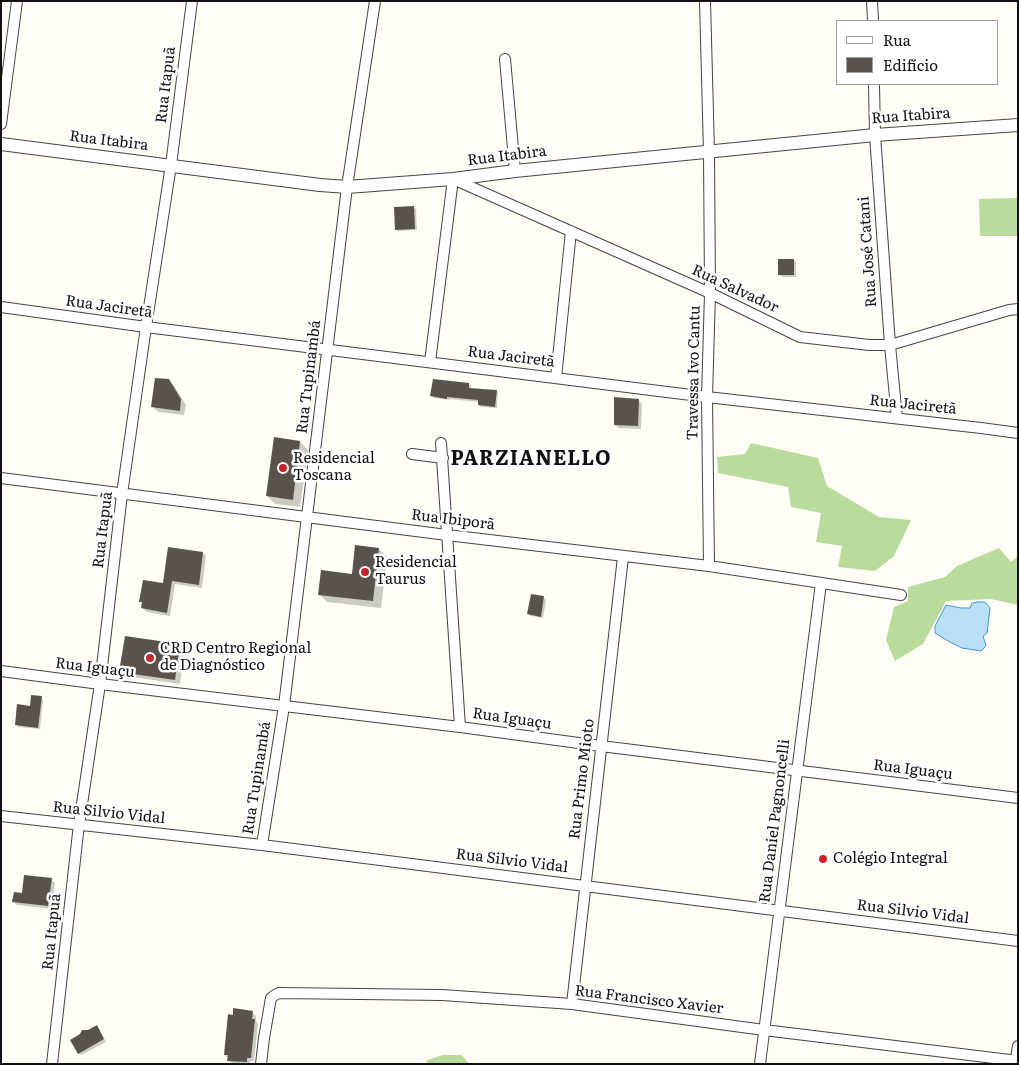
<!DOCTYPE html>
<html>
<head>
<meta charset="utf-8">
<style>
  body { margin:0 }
  #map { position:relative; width:1019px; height:1065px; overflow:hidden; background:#fffdf5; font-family:Literata,serif }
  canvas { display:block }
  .frame { position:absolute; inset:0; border:2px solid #111; pointer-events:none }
  .legend { position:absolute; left:836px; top:20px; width:162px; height:65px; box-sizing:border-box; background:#fff; border:1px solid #a0a0a0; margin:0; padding:6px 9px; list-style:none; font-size:15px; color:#111 }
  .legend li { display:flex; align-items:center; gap:10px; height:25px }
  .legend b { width:25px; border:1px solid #a0a0a0 }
</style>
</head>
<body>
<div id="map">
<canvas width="1019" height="1065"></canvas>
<div class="frame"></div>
<ul class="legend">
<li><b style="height:6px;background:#fff"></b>Rua</li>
<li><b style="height:14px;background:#5a524d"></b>Edifício</li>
</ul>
</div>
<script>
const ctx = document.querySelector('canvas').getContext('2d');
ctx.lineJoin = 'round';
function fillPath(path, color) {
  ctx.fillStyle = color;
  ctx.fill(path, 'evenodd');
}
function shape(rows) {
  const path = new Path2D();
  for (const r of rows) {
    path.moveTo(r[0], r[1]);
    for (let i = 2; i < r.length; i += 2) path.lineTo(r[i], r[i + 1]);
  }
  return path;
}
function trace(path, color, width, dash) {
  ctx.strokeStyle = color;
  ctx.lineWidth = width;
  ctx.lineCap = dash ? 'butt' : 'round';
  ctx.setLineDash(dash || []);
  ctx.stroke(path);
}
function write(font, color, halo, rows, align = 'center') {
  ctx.font = font + ' Literata,serif';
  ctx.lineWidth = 5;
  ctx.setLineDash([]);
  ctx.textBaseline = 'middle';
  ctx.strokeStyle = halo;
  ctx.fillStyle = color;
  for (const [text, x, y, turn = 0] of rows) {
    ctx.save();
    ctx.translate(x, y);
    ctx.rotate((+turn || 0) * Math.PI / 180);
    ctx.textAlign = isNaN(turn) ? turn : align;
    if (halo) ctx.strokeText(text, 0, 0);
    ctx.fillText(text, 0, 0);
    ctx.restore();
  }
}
const forest = shape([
  [1018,198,1018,236,980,236,979,199],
  [751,443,818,458,827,486,879,517,911,520,894,556,875,571,838,567,842,546,816,542,821,513,791,507,788,487,718,473,717,457,745,454],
  [999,548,1011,562,1018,556,1018,605,991,599,946,601,923,644,895,661,886,640,894,607,908,601,908,587,945,577,957,566],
  [443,1055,462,1055,469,1064,426,1064,427,1060]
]);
const water = shape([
  [977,602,985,602,990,608,987,633,983,636,986,646,981,651,962,648,948,641,935,633,935,626,946,605,961,608,970,608,972,603,977,602]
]);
const shadow = shape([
  [413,207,416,209,417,230,398,231,396,229],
  [794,260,796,262,796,277,782,277,779,275],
  [168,380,174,386,186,405,184,415,158,412,153,407],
  [469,384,471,386,471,389,496,391,498,393,497,408,481,407,479,405,479,402,449,399,449,400,434,398,432,396],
  [638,400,642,404,641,429,619,428,615,425],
  [300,442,308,450,300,507,275,504,267,496],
  [379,549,387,557,381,608,327,602,319,594,353,575],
  [203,553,206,556,202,588,175,584,170,616,146,612,143,608,143,604,140,601,164,585],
  [544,598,546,600,543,618,531,616,528,614],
  [180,645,185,650,180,684,126,676,121,671],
  [41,697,43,700,40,729,18,727,16,724],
  [51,880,55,883,52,909,17,905,14,902,23,894],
  [252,1012,256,1016,256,1021,258,1024,254,1061,250,1061,250,1064,232,1064,225,1055,234,1016],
  [99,1029,106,1042,81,1055,79,1053]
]);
const building = shape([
  [414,206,415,229,395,230,394,207],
  [778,259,794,259,794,275,778,275],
  [155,378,169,379,181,399,180,411,151,407],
  [433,379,469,383,469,388,497,390,495,407,478,405,478,400,447,397,447,399,430,396],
  [614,397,639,399,638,426,614,425],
  [274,437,300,441,293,500,266,496],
  [355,545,379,548,373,601,318,595,321,570,352,574],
  [168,547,203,552,199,585,172,581,167,613,141,608,142,602,139,602,143,580,163,583],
  [531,594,544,596,541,617,527,614],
  [125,636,180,644,175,680,119,672],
  [31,695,42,696,38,728,15,725,17,704,30,706],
  [24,875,52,878,48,906,12,902,14,892,22,893],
  [233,1008,253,1011,252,1019,255,1019,251,1058,247,1058,247,1062,227,1061,228,1055,224,1055,228,1014,233,1015],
  [97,1025,104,1039,78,1054,70,1040,80,1034,82,1030,88,1030]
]);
const minor = shape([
  [705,1,709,152,710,293,707,397,709,566],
  [872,1,873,21],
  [505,59,515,171],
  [874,84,875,135,890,345,897,418],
  [1,124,17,1],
  [1,307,146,327,707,397,981,428,1018,433],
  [430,362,453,179,710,293,800,337,869,345,890,345,1009,310,1018,309],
  [556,378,571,231],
  [441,443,460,727],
  [412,454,443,458],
  [1,478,447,535,709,566,901,595],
  [1,671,100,684,460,727,601,746,1018,798],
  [1,816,262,845,1018,941],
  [262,845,284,706,347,187,375,1],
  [572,1004,623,557],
  [52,1064,79,824,100,684,122,494,146,327,171,165,192,1],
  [261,1064,264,1038,271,998,275,995,279,993,442,995,572,1004,764,1030,1018,1061],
  [760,1064,821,583],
  [1015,1064,1018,1046]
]);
const tertiary = shape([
  [1,144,320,185,347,187,453,179,515,171,875,135,1018,125]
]);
const markers = [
  [283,468,5,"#c4262e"],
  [365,572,5,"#c4262e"],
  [150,658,5,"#c4262e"],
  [823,859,5,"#c4262e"]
];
const streetNames = [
  ["Rua Itapuã",166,85,-83],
  ["Rua Itabira",911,116,-4],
  ["Rua Itabira",109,141,7],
  ["Rua Itabira",507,156,-7],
  ["Rua José Catani",868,252,-94],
  ["Rua Salvador",735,289,25],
  ["Rua Jaciretã",109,307,8],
  ["Rua Jaciretã",511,357,7],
  ["Travessa Ivo Cantu",694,373,-89],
  ["Rua Tupinambá",309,377,-83],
  ["Rua Jaciretã",913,405,6],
  ["Rua Ibiporã",453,520,7],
  ["Rua Itapuã",103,530,-83],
  ["Rua Iguaçu",95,668,7],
  ["Rua Iguaçu",512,719,8],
  ["Rua Iguaçu",913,770,7],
  ["Rua Tupinambá",257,778,-81],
  ["Rua Primo Mioto",582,779,-83],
  ["Rua Silvio Vidal",109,813,6],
  ["Rua Daniel Pagnoncelli",775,821,-83],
  ["Rua Silvio Vidal",512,861,7],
  ["Rua Silvio Vidal",913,912,7],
  ["Rua Itapuã",52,932,-84],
  ["Rua Francisco Xavier",649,1000,7]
];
const poiNames = [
  ["Residencial",293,459],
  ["Toscana",293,476],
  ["Residencial",375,563],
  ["Taurus",375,580],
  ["CRD Centro Regional",160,649],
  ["de Diagnóstico",160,666],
  ["Colégio Integral",833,859]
];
const districtNames = [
  ["PARZIANELLO",531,459]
];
fillPath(forest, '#b9dc9c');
fillPath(water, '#b9e0f7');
trace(water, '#3f96cf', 1);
fillPath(shadow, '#0003');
fillPath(building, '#5a524d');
trace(minor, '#444', 12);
trace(tertiary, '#444', 14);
trace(minor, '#fff', 10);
trace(tertiary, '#fff', 12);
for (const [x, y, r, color] of markers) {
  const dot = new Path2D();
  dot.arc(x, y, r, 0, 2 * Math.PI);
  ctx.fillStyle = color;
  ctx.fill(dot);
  trace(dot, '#fff', 2);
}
write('15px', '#111', '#fff', streetNames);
write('15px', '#111', '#fff', poiNames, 'left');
ctx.letterSpacing = '1px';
write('bold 20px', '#111', '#fff', districtNames);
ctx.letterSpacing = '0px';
</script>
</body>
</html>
